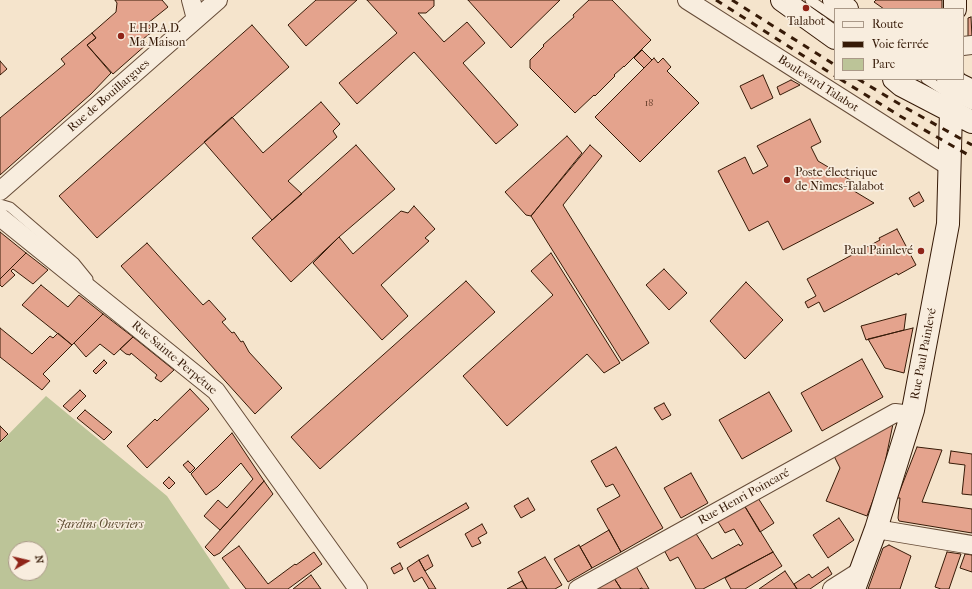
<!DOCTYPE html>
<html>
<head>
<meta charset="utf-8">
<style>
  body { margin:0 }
  #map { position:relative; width:972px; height:589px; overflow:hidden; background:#f5e4cc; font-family:"IM FELL French Canon",serif }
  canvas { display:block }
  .legend { position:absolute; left:834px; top:8px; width:130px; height:72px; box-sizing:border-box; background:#f8edde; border:1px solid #a98; margin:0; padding:5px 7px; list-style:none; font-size:12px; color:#361a07 }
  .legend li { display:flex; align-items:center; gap:8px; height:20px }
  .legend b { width:20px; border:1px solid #a98 }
  .north { position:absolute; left:8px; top:541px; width:40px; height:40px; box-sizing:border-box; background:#f8edde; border:1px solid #a98; border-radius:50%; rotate:82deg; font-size:11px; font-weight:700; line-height:16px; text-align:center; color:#361a07 }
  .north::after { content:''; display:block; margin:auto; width:14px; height:18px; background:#8f2418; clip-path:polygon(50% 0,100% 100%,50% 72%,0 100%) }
</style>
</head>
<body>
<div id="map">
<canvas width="972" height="589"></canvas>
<ul class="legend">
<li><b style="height:5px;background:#f8edde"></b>Route</li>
<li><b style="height:5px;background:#361a07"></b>Voie ferrée</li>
<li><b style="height:11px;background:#bcc498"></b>Parc</li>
</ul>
<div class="north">N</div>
</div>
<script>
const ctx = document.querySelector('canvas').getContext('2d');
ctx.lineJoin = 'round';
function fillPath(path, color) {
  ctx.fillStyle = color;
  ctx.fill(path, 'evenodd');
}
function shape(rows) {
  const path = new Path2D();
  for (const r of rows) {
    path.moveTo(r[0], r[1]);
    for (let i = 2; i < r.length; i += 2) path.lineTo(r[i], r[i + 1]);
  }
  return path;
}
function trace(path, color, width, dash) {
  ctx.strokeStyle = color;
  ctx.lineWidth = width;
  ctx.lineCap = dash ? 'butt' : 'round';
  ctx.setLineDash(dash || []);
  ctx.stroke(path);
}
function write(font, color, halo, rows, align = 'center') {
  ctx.font = font + ' "IM FELL French Canon",serif';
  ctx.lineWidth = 3.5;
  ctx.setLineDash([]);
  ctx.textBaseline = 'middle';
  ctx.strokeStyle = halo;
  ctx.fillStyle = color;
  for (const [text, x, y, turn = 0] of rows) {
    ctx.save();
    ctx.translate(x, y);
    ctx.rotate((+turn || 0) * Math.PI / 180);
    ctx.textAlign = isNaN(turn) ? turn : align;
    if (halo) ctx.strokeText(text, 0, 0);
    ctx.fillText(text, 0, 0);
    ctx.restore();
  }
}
const green = shape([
  [46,396,167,496,230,589,0,589,0,443],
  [16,549,40,549,40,573,16,573]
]);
const building = shape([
  [115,0,162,0,168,7,148,23,151,27,149,29,152,32,143,39,147,44,113,74,87,45,96,38,92,33,116,12,117,3,115,0],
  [316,0,357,0,306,46,288,25,316,0],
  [367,0,434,0,434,6,426,13,418,13,444,42,467,22,485,43,463,63,518,125,496,144,414,52,357,104,339,83,397,33,367,0],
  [468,0,560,0,511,48,468,0],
  [589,0,612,0,651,40,624,67,624,66,614,75,615,76,595,96,594,95,575,113,530,68,530,60,544,46,543,45,574,17,573,15,589,0],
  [876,0,942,0,942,9,884,9,874,2,876,0],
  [971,17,972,37,968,39,968,18,971,17],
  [252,25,289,67,97,238,59,196,252,25],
  [92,33,96,38,87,45,111,73,91,94,0,175,0,118,65,64,61,59,92,33],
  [642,50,652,60,644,68,634,58,642,50],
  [654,58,658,63,663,58,671,67,667,71,699,103,640,162,595,117,654,58],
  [0,61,7,69,0,75,0,61],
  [763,75,773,98,751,109,740,86,763,75],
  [791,80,800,85,780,95,777,87,791,80],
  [321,102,340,124,333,131,337,137,288,181,302,194,272,220,204,142,232,117,263,153,321,102],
  [810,119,821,142,811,147,818,161,862,187,854,191,874,203,783,250,768,221,749,231,718,171,745,157,753,174,768,166,757,146,810,119],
  [567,136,582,153,531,216,526,215,505,192,567,136],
  [356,145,395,189,339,237,291,282,252,238,356,145],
  [590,145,602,156,563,205,649,343,622,361,531,216,590,145],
  [919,192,924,201,914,207,909,198,919,192],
  [414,206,435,229,425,238,429,241,381,285,408,316,382,340,313,263,339,237,353,254,401,211,408,213,414,206],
  [897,229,916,265,898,275,897,273,824,312,819,302,808,308,805,302,816,296,807,279,880,240,879,238,897,229],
  [0,232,26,253,0,279,0,232],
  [147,243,203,305,209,300,226,319,222,322,232,333,234,332,241,342,243,341,249,352,282,388,255,414,121,266,147,243],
  [26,253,48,270,33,284,13,269,11,271,15,275,2,287,0,285,0,279,26,253],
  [551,253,620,363,604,373,587,354,507,426,463,376,553,295,531,271,551,253],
  [664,269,687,293,669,310,646,285,664,269],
  [466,281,495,312,320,469,291,437,466,281],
  [746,282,783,320,745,359,710,321,746,282],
  [41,285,68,307,79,295,103,314,72,345,22,305,41,285],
  [103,314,133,337,114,355,100,344,86,357,74,343,103,314],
  [906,314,904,330,866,340,861,326,906,314],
  [0,328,32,354,50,336,53,338,58,333,72,345,43,374,50,381,42,390,0,357,0,328],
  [913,328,904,373,885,368,868,339,913,328],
  [133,337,174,370,161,382,155,378,157,375,131,353,130,355,126,354,120,349,133,337],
  [862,359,883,397,822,431,801,393,862,359],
  [104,360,107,363,96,374,93,371,104,360],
  [190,389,209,409,147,468,127,446,155,419,157,421,190,389],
  [80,390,86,396,70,412,63,406,80,390],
  [769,392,792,431,742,459,719,420,769,392],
  [664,403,671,415,662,420,654,408,664,403],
  [85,410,112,432,104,440,77,418,85,410],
  [893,424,882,477,867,516,826,501,840,468,834,456,893,424],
  [0,426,8,434,0,442,0,426],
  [232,433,264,481,220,530,204,516,218,500,227,508,253,479,241,463,217,487,206,495,191,474,232,433],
  [616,447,663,528,621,552,597,509,620,496,613,484,606,487,591,461,616,447],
  [917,447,942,450,922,502,972,509,972,533,899,521,898,518,900,498,897,498,917,447],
  [951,451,972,454,972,495,962,494,965,465,949,463,951,451],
  [188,461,195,468,190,473,183,465,188,461],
  [691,473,708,503,681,518,664,488,691,473],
  [169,477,175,483,169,489,163,483,169,477],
  [264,481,273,494,220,553,214,556,205,547,264,481],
  [528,498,535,510,521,518,514,506,528,498],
  [758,498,774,523,760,532,744,505,758,498],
  [466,503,469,508,400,548,397,543,466,503],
  [744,505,773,552,703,589,696,589,678,557,670,561,664,550,695,532,712,559,739,544,740,546,743,544,734,529,725,533,717,520,744,505],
  [839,518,854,540,828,558,813,535,839,518],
  [482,524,487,533,478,538,481,543,472,547,465,534,482,524],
  [609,530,621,552,592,568,580,547,609,530],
  [579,545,592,568,568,582,554,559,579,545],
  [889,545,911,556,900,589,868,589,883,548,889,545],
  [239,546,268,584,295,564,296,565,314,552,322,564,288,589,246,589,222,558,239,546],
  [773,552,782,566,745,589,731,589,725,578,773,552],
  [947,552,961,554,949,589,941,589,935,587,947,552],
  [965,554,972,555,972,572,960,568,965,554],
  [428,555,433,566,425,571,419,560,428,555],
  [545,557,562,585,555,589,527,589,518,572,545,557],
  [419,560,425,571,436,589,429,589,422,577,414,582,407,568,419,560],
  [400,563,403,569,394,574,391,568,400,563],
  [636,566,649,589,642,589,642,588,639,589,621,589,614,578,636,566],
  [828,567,832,574,810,589,797,589,794,584,809,574,812,578,828,567],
  [785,571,797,589,759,589,785,571],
  [311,575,321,589,293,589,311,575],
  [614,578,621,589,593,589,614,578],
  [522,581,527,589,507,589,522,581]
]);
const lane = shape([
  [810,0,835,17],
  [926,79,952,96,972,105],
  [0,204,10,207,75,263,88,279]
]);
const street = shape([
  [191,0,196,19],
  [687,0,950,167],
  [963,46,972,45],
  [0,191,218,0],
  [0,217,216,391,358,589],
  [876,529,972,545],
  [578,589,895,413,912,415],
  [832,589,862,570]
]);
const secondary = shape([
  [782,0,835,38],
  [834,0,847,9],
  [955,9,955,0],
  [894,79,901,85,972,122],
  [948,79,972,91],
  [854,589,876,529,913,410,948,224,951,111,954,79]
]);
const rail = shape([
  [716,0,835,76],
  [732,0,835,65],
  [840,79,900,116,972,157],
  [858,79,906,108,972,145]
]);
const markers = [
  [806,8,4,"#8f2418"],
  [121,36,4,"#8f2418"],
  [787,180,4,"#8f2418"],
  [921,251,4,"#8f2418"]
];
const numberNames = [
  ["18",649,104]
];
const poiNames = [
  ["Talabot",806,22,"center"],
  ["E.H.P.A.D.",129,29],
  ["Ma Maison",129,43],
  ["Poste électrique",795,173],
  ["de Nîmes-Talabot",795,187],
  ["Paul Painlevé",913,251,"right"]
];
const streetNames = [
  ["Boulevard Talabot",818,84,33],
  ["Rue de Bouillargues",109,96,-41],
  ["Rue Paul Painlevé",924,354,-79],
  ["Rue Sainte-Perpétue",174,358,40],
  ["Rue Henri Poincaré",744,497,-29]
];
const parkNames = [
  ["Jardins Ouvriers",100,525]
];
fillPath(green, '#bcc498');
fillPath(building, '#e4a38d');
trace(building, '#361a07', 1);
trace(lane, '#664c38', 11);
trace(street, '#664c38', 20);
trace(secondary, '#361a07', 24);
trace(lane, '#f8edde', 9);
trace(street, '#f8edde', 18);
trace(secondary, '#f8edde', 22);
trace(rail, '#361a07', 3, [7, 7]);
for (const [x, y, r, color] of markers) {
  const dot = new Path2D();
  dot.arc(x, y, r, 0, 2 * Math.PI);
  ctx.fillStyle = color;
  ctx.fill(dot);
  trace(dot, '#f8edde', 1.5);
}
write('10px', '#623c28', null, numberNames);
write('12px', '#361a07', '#f8edde', poiNames, 'left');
write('12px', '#361a07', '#f8edde', streetNames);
write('italic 12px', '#5e4d32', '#f8edde', parkNames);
</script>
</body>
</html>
